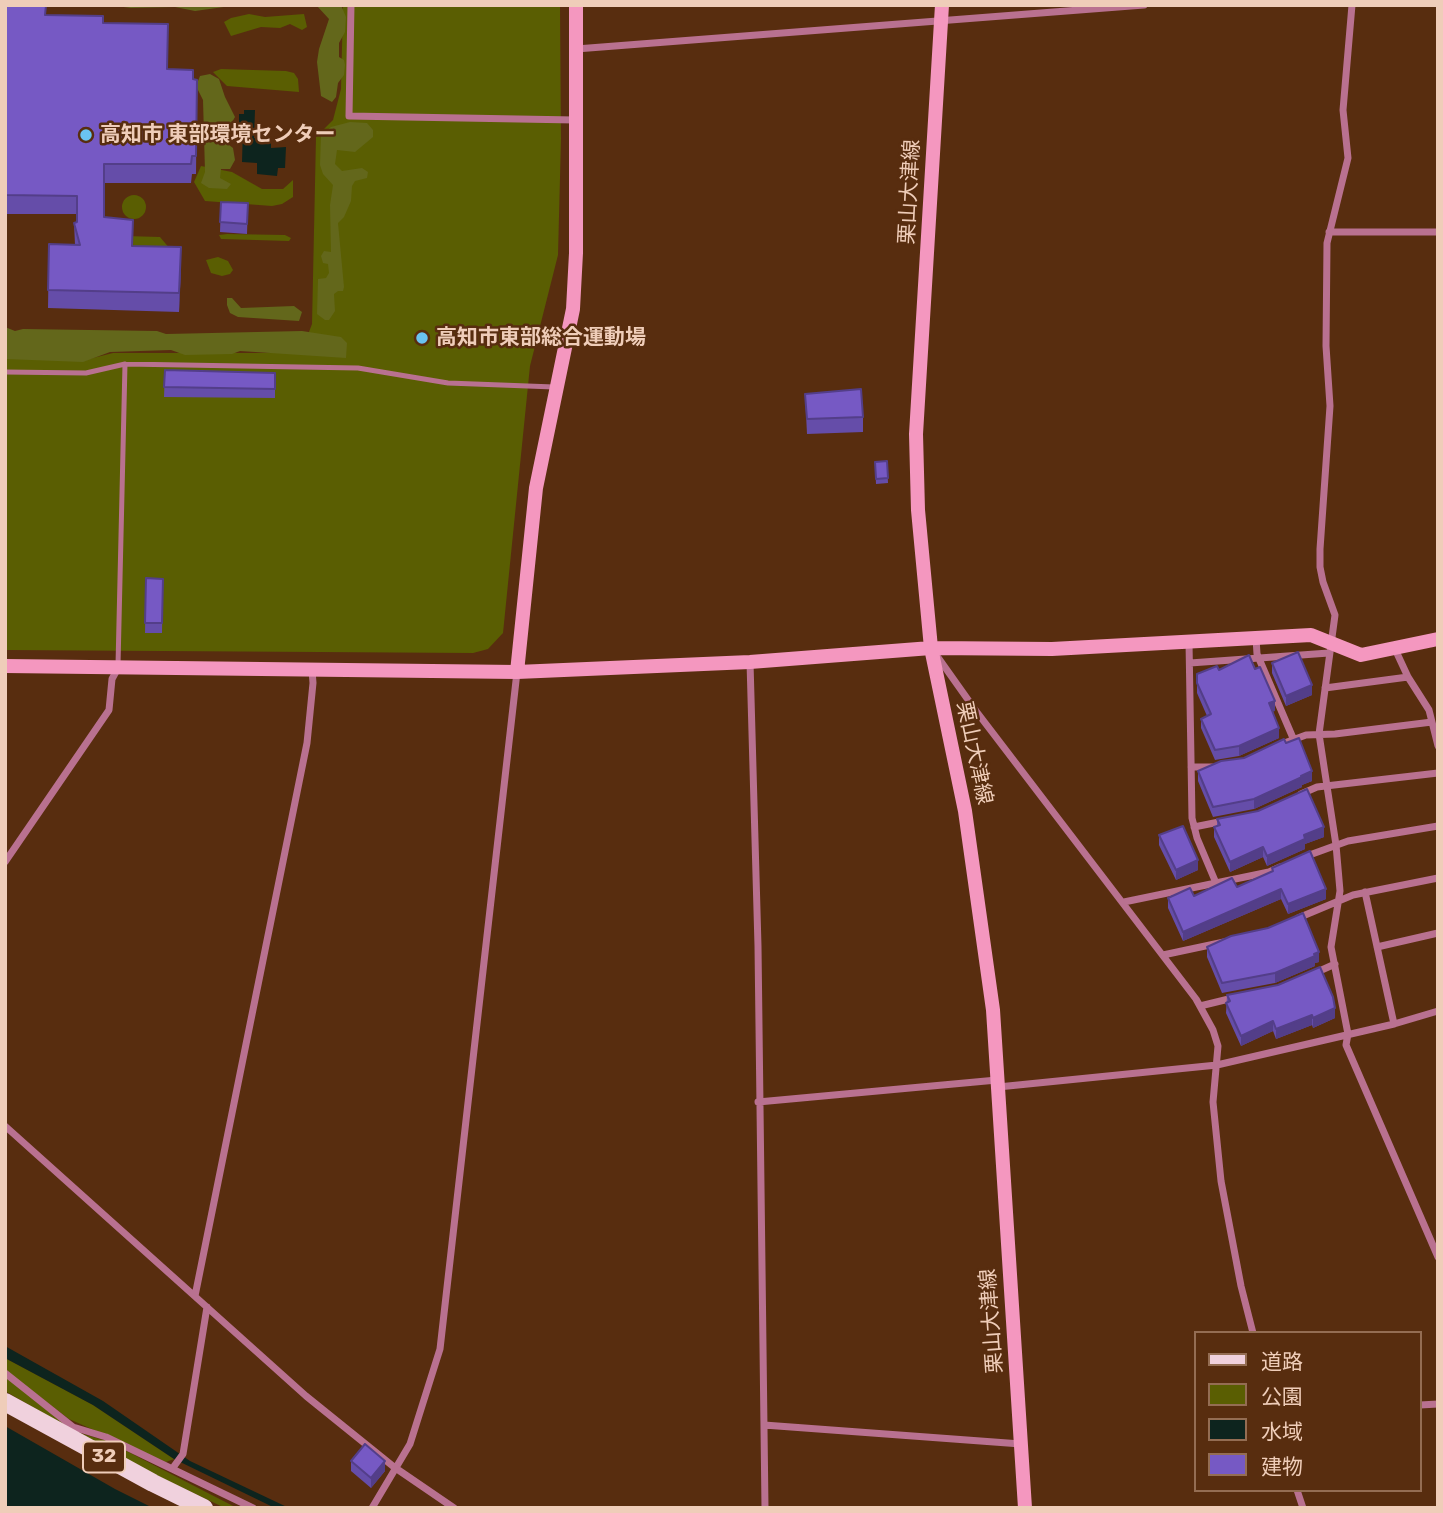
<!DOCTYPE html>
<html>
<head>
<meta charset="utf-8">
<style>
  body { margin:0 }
  #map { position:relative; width:1443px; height:1513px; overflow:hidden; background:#582d0f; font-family:Rubik,"Noto Sans JP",sans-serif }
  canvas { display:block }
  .frame { position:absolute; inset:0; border:7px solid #efcdb9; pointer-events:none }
  .legend { position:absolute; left:1194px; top:1331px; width:228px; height:161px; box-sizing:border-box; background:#582d0f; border:2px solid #946d53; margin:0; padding:9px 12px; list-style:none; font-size:21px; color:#efcdb9 }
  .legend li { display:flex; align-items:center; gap:14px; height:35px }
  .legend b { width:35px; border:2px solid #946d53 }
</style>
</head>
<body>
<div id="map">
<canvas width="1443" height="1513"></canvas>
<div class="frame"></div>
<ul class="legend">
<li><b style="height:9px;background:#f0d1dd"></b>道路</li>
<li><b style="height:19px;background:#5a5e02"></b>公園</li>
<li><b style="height:19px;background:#0d241e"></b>水域</li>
<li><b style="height:19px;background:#7659c4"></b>建物</li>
</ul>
</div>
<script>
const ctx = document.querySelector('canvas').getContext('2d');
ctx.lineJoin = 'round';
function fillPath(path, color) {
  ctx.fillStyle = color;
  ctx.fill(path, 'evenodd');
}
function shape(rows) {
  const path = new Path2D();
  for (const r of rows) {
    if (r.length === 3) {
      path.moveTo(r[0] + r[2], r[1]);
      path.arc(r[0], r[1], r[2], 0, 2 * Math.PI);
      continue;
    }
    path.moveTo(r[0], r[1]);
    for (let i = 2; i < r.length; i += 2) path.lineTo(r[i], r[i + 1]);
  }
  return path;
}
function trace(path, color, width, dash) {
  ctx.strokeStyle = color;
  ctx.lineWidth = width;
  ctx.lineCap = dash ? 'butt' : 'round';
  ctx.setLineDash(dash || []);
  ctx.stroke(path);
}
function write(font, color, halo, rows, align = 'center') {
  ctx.font = font + ' Rubik,"Noto Sans JP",sans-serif';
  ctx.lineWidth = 5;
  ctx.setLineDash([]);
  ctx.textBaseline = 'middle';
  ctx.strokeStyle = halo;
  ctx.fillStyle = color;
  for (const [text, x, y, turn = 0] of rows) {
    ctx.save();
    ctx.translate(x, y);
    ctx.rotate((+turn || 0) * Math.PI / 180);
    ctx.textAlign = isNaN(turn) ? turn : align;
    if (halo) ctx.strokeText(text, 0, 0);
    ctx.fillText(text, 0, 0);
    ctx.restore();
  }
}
const green = shape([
  [343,5,560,5,561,139,558,255,530,366,503,633,488,649,473,653,5,650,5,355,85,360,113,353,301,353,312,324,316,137,333,120,341,89],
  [249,14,265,17,304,14,307,27,302,30,290,24,280,28,261,27,231,36,224,22,231,18],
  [221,69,286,71,294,73,298,79,299,92,227,86,213,72],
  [201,166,232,172,262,189,283,189,293,180,293,197,282,204,272,206,205,201,194,182],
  [134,207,12],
  [227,234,285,235,291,238,289,241,221,239,219,235],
  [125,236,160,237,176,256,123,248],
  [218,257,228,261,233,270,230,274,222,276,211,273,206,260],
  [5,1358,93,1405,174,1459,166,1462,69,1419,5,1370],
  [5,1376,65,1423,64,1425,5,1391],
  [79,1433,107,1441,237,1508,225,1508,160,1477]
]);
const forest = shape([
  [109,5,341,5,346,17,345,32,339,43,339,57,344,60,345,65,344,75,338,83,336,97,332,102,321,96,317,62,319,49,329,19,317,6,231,6,195,11,175,7,131,8],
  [210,74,219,79,225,97,235,117,231,124,223,122,220,138,233,148,235,160,230,169,221,169,220,178,231,184,227,189,209,188,201,183,205,172,203,100,196,86,200,76],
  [350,122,367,123,373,130,373,137,355,152,337,150,335,164,342,171,362,168,368,172,367,178,355,181,352,186,351,201,344,217,338,223,344,287,343,291,338,291,334,294,335,311,329,320,325,320,317,314,318,279,326,278,329,273,328,264,323,263,321,256,324,251,331,252,330,205,333,185,323,174,320,165,321,135,331,127],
  [227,298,232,298,241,308,294,306,302,312,299,321,238,317,230,313,227,305],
  [5,327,15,331,23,329,157,331,166,334,302,331,341,337,347,343,346,358,240,351,232,354,185,355,171,350,110,352,83,362,5,359]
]);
const water = shape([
  [244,110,255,110,254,138,271,140,271,148,286,147,285,168,278,168,277,176,257,174,257,163,242,162,243,127,239,127,239,114,244,114],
  [5,1346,103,1401,190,1461,289,1508,275,1508,174,1459,93,1405,5,1358],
  [5,1426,115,1489,153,1508,5,1508]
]);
const lane = shape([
  [5,372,86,373,125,364],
  [118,665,125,364,358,368,448,383,554,387]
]);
const street = shape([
  [351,5,349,116,575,120],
  [1352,5,1343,110,1348,158,1327,243,1326,346,1330,406,1320,549,1320,567,1323,582,1335,615,1319,734,1336,845,1340,891,1331,947,1348,1034,1346,1045,1438,1257],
  [576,49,1144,5],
  [1329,232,1438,232],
  [1256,638,1257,654,1293,738],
  [1189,642,1192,818,1197,838,1216,883],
  [1395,649,1408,677,1429,710,1438,746],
  [937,656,976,711,1196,999,1213,1030,1218,1046,1213,1102,1221,1181,1241,1286,1253,1333],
  [750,662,758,946,765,1508],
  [1190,663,1329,653],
  [1325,688,1408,677],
  [1279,745,1306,735,1335,734,1432,722],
  [1191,767,1212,767],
  [1301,794,1317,787,1438,773],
  [1194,827,1224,821],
  [1304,857,1348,841,1438,826],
  [5,862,109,710,112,679,118,668],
  [1365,892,1394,1024],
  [1124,902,1269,872,1280,867],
  [1298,918,1353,895,1438,878],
  [1377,947,1438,933],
  [1163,955,1224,942],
  [1315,973,1335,964],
  [1200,1006,1237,997],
  [998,1087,1217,1065,1394,1024,1438,1011],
  [758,1102,997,1080],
  [5,1126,306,1396,394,1467,454,1508],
  [195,1296,307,743,313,683,312,670],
  [5,1373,73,1427],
  [1420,1405,1438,1404],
  [764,1425,1021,1444],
  [67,1437,73,1427,106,1437,253,1508],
  [172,1469,183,1454,207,1307],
  [1297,1490,1303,1508],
  [372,1508,410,1444,440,1349,517,672]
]);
const secondary = shape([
  [942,5,916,434,918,510,931,648,965,811,993,1010,1025,1508],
  [5,666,517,672,750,662,931,648,1052,649,1311,635,1361,655,1438,639],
  [517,672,536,488,573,309,576,253,576,5]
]);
const primary = shape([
  [5,1402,153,1483,204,1508]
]);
const wall = shape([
  [5,5,46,15,103,23,167,69,193,79,197,80,196,174,192,174,191,183,104,183,104,217,133,246,181,266,179,312,48,308,49,244,75,245,74,223,77,222,77,214,5,214],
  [221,202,248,203,247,234,220,232],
  [165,370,275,373,275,398,164,397],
  [805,394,863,417,863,432,807,434],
  [887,461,888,483,876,484,875,462],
  [146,578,163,579,162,633,145,633],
  [1272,663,1312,695,1286,706,1272,673],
  [1219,670,1275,711,1273,711,1279,738,1239,756,1215,760,1201,728,1201,719,1207,716,1197,693,1197,674],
  [1286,743,1312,781,1302,785,1302,787,1254,809,1213,817,1198,781,1198,771,1244,758],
  [1217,819,1324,837,1305,844,1305,849,1267,866,1263,857,1230,872,1214,837,1214,827,1217,826],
  [1159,835,1198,870,1176,880,1159,845],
  [1272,868,1326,899,1288,914,1281,899,1183,941,1168,908,1168,898,1194,896,1237,887,1272,872],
  [1207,947,1319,962,1315,963,1315,966,1275,983,1222,993,1207,957],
  [1227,995,1335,1018,1313,1028,1312,1025,1276,1039,1273,1031,1241,1046,1226,1013],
  [351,1461,385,1471,371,1488,351,1471]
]);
const shadedWall = shape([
  [181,247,181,266,179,312,179,293],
  [1312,685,1312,695,1286,706,1286,696],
  [1275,701,1275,711,1269,713,1269,703],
  [1279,728,1279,738,1239,756,1239,746],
  [1312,771,1312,781,1302,785,1302,787,1254,809,1254,799],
  [1324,827,1324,837,1305,844,1305,849,1267,866,1267,856,1304,835],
  [1263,847,1263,857,1230,872,1230,862],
  [1198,860,1198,870,1176,880,1176,870],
  [1281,889,1281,899,1183,941,1183,932],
  [1326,889,1326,899,1288,914,1288,904],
  [1319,952,1319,962,1315,963,1315,966,1275,983,1275,973],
  [1335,1008,1335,1018,1313,1028,1313,1018],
  [1312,1015,1312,1025,1276,1039,1276,1029],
  [1273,1021,1273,1031,1241,1046,1241,1036],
  [385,1461,385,1471,371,1488,371,1478]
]);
const building = shape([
  [5,5,46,5,45,15,103,16,103,23,168,24,167,69,193,70,193,79,197,80,196,156,192,156,191,164,104,164,104,217,133,220,132,246,181,247,179,293,48,290,49,244,80,245,74,223,77,222,77,196,5,195,5,5],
  [221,202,248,203,247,224,220,222,221,202],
  [165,370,275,373,275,389,164,387,165,370],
  [861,389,863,417,807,419,805,394,861,389],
  [887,461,888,478,876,479,875,462,887,461],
  [146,578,163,579,162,623,145,623,146,578],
  [1298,652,1312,685,1286,696,1272,663,1298,652],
  [1249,655,1255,669,1260,667,1275,701,1269,703,1279,728,1239,746,1215,750,1201,719,1211,714,1197,683,1197,674,1217,666,1219,670,1249,655],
  [1299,738,1312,771,1301,776,1302,777,1254,799,1213,807,1198,771,1221,761,1244,758,1284,739,1286,743,1299,738],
  [1307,789,1324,827,1304,835,1305,839,1267,856,1263,847,1230,862,1214,827,1220,825,1217,819,1258,811,1307,789],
  [1183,826,1198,860,1176,870,1159,835,1183,826],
  [1310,851,1326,889,1288,904,1281,889,1183,932,1168,898,1190,888,1194,896,1232,878,1237,887,1273,871,1272,868,1310,851],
  [1303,913,1319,952,1314,954,1315,956,1275,973,1222,983,1207,947,1231,936,1268,928,1303,913],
  [1320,967,1333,997,1335,1008,1313,1018,1312,1015,1276,1029,1273,1021,1241,1036,1226,1003,1230,1001,1227,995,1278,985,1320,967],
  [365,1444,385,1461,371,1478,351,1461,365,1444]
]);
const markers = [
  [86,135,7,"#6ac3f1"],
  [422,338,7,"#6ac3f1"]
];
const shields = [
  [104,1457,42]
];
const shieldNames = [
  ["32",104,1457]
];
const poiNames = [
  ["高知市 東部環境センター",100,135],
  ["高知市東部総合運動場",436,338]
];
const streetNames = [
  ["栗山大津線",910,192,-87],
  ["栗山大津線",974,753,78],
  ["栗山大津線",992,1321,-94]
];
fillPath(green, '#5a5e02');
fillPath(forest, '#63671b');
fillPath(water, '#0d241e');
trace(lane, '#b97190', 5);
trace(street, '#b97190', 7);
trace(secondary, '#f497bf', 14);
trace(primary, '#f0d1dd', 18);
fillPath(wall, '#654da9');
fillPath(shadedWall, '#533e89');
fillPath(building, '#7659c4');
trace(building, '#533e89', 2);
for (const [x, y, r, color] of markers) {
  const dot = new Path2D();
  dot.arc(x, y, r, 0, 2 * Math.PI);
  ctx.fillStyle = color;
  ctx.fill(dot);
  trace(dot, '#582d0f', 2.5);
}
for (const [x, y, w] of shields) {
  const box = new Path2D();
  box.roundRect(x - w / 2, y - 15.5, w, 31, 5);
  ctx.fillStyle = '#582d0f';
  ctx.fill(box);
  trace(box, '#efcdb9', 2);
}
write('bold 19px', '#efcdb9', null, shieldNames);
write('bold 21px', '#efcdb9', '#582d0f', poiNames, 'left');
write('21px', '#efcdb9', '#582d0f', streetNames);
</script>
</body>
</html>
